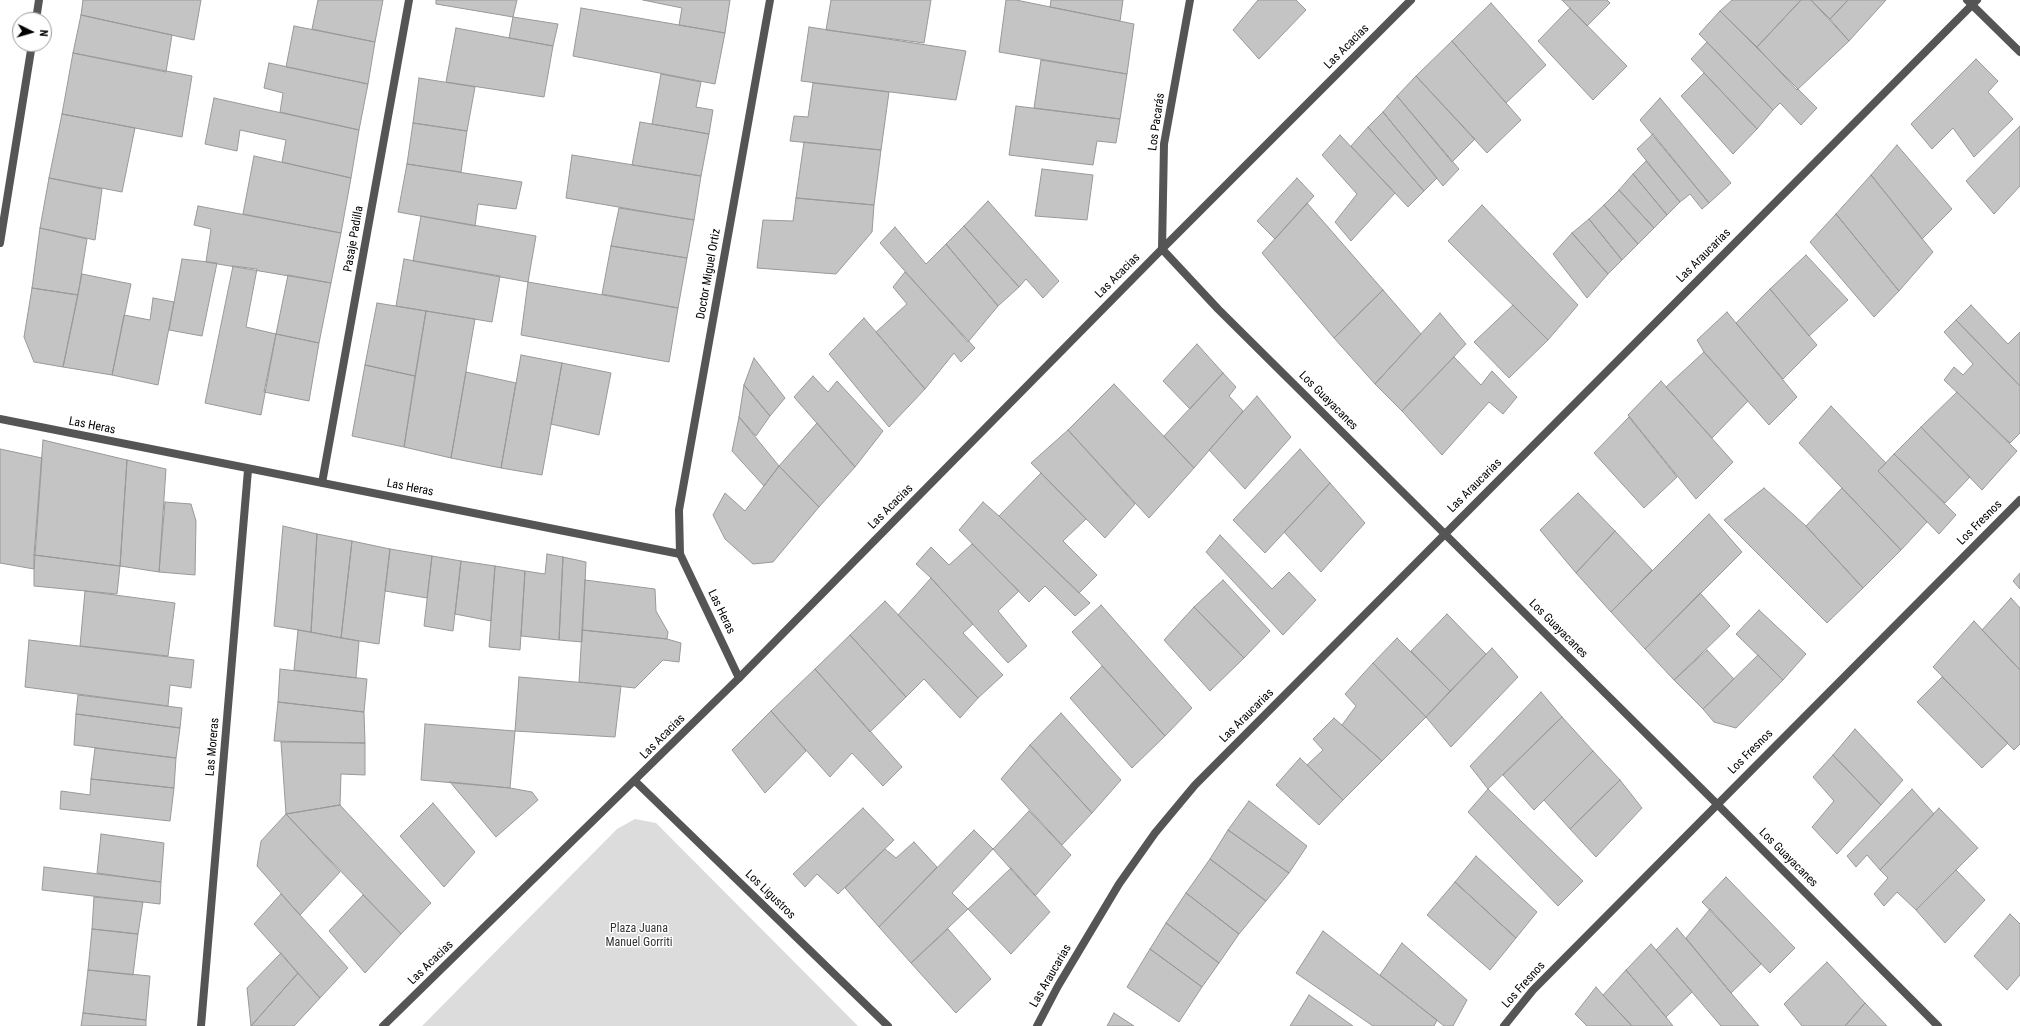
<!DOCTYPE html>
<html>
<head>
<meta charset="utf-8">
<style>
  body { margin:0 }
  #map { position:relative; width:2020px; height:1026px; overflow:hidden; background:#fff; font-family:"Roboto Condensed",sans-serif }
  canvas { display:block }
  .north { position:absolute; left:12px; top:12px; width:40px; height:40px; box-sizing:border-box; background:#fff; border:1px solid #999; border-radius:50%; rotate:95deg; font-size:11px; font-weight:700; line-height:16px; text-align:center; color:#000 }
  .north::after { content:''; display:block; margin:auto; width:14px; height:18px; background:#000; clip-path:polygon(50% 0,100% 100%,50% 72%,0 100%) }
</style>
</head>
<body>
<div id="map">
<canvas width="2020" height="1026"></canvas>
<div class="north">N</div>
</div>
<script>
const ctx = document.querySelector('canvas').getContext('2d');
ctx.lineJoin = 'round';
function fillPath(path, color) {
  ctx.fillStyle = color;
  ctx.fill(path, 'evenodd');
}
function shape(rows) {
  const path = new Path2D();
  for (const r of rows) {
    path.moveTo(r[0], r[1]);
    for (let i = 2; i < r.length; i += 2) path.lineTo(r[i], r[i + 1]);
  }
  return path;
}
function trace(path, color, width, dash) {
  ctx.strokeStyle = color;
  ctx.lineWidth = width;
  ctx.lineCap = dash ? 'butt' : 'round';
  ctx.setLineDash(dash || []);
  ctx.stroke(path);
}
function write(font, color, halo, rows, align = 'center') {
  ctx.font = font + ' "Roboto Condensed",sans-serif';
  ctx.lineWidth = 3;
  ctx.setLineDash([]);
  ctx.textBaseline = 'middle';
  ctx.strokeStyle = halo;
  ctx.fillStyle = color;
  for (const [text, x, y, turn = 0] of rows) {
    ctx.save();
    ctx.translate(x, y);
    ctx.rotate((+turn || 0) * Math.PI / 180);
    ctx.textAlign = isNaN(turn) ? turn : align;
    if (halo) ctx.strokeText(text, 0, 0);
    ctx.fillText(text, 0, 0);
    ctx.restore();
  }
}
const green = shape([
  [635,819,656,823,858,1026,422,1026,617,829]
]);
const building = shape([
  [83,0,201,0,194,40,81,15,83,0],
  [318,0,383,0,375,42,312,29,318,0],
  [436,0,517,0,513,17,436,4,436,0],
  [643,0,730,0,725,33,679,25,682,8,643,0],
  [831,0,931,0,924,43,826,30,831,0],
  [1006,0,1016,0,1134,24,1127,74,999,52,1006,0],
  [1051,0,1123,0,1120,21,1050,7,1051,0],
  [1258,0,1296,0,1306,10,1259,59,1233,30,1258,0],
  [1562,0,1607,0,1610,3,1587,26,1562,0],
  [1732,0,1801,0,1757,47,1720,11,1732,0],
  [1801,0,1811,0,1849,41,1797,90,1757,47,1801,0],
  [1811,0,1848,0,1830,19,1811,0],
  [1848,0,1886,0,1849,41,1830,19,1848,0],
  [1491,3,1546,65,1506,103,1452,41,1491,3],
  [581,8,725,33,715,84,573,56,581,8],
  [1570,8,1627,66,1593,100,1538,41,1570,8],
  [1720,11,1817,108,1801,125,1780,103,1773,110,1699,34,1720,11],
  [81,15,172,35,166,72,73,53,81,15],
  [513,17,558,24,553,46,509,38,513,17],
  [294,26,375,42,368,84,286,67,294,26],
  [809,27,966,51,956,100,801,81,809,27],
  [456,28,553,46,544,97,446,82,456,28],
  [1452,41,1521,120,1487,153,1416,76,1452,41],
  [1707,42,1773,110,1757,129,1691,59,1707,42],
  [73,53,192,76,182,137,62,114,73,53],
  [1976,59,1998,81,1988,92,2013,119,1974,157,1953,128,1932,149,1911,124,1976,59],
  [1041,60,1127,74,1120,119,1034,108,1041,60],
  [269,63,368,84,359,130,280,112,283,93,264,88,269,63],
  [1704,73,1757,129,1733,154,1681,96,1704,73],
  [661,74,701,82,696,107,713,110,709,134,652,124,661,74],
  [1416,76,1475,139,1452,162,1397,96,1416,76],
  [419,78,475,87,467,131,413,123,419,78],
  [813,83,889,92,881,150,790,141,794,116,808,117,813,83],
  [1397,96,1459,169,1443,186,1383,112,1397,96],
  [214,98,359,130,351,178,282,162,286,140,240,130,237,151,205,144,214,98],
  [1660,98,1731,183,1709,203,1640,120,1660,98],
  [1016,106,1120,119,1116,143,1097,141,1093,165,1009,155,1016,106],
  [1383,112,1437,178,1424,191,1368,127,1383,112],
  [62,114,135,128,122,192,49,178,62,114],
  [640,122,709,134,701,176,632,165,640,122],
  [413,123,467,131,461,172,407,164,413,123],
  [2020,126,2020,186,1994,214,1966,181,2020,126],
  [1368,127,1424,191,1408,207,1351,146,1368,127],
  [1653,134,1709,203,1702,209,1690,194,1680,202,1637,149,1653,134],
  [1340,135,1395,193,1351,241,1335,222,1357,194,1322,155,1340,135],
  [804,142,881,150,874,205,796,198,804,142],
  [1897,145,1952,209,1922,239,1871,175,1897,145],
  [572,155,701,176,694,220,566,198,572,155],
  [254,156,351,178,341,233,243,214,254,156],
  [1646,161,1680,202,1667,215,1633,174,1646,161],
  [407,164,522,182,516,209,478,204,475,226,398,212,407,164],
  [1042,169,1093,175,1087,220,1035,216,1042,169],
  [1633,174,1667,215,1654,228,1619,190,1633,174],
  [1871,175,1933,252,1899,291,1836,214,1871,175],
  [49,178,102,189,95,240,40,228,49,178],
  [1297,178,1314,196,1275,239,1257,221,1297,178],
  [1619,190,1654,228,1638,244,1604,205,1619,190],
  [796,198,874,205,872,232,836,274,757,268,763,220,793,221,796,198],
  [988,201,1059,281,1043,298,1026,279,1019,287,964,226,988,201],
  [1307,203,1383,290,1334,338,1262,253,1307,203],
  [1482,205,1578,305,1548,340,1448,241,1482,205],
  [1604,205,1638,244,1622,260,1589,219,1604,205],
  [198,206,341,233,331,283,206,262,211,229,194,225,198,206],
  [619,208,694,220,687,258,611,246,619,208],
  [1836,214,1899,291,1874,317,1810,242,1836,214],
  [421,216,536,236,528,282,413,261,421,216],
  [1589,219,1622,260,1608,274,1572,233,1589,219],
  [964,226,1019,287,998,306,946,244,964,226],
  [895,227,926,264,946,244,998,306,968,342,880,243,895,227],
  [40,228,87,239,78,295,32,288,40,228],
  [1572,233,1608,274,1587,298,1553,254,1572,233],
  [611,246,687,258,678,308,602,294,611,246],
  [1806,255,1848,300,1809,336,1770,289,1806,255],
  [182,259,217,263,202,336,169,330,182,259],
  [404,259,500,276,492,322,396,306,404,259],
  [233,266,257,269,246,327,276,334,261,415,205,403,233,266],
  [905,272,975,348,961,362,954,353,925,389,876,332,907,304,893,287,905,272],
  [82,274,131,284,112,375,63,367,82,274],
  [288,275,331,283,319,343,276,334,288,275],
  [528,282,678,308,669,362,521,335,528,282],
  [32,288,78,295,63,367,34,362,24,337,32,288],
  [1770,289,1817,345,1783,379,1736,323,1770,289],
  [1383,290,1421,334,1375,384,1334,338,1383,290],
  [153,298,174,302,158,385,112,375,124,315,150,320,153,298],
  [377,303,426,311,415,376,365,365,377,303],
  [1513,305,1548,340,1509,378,1474,342,1513,305],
  [1971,305,2008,344,2020,332,2020,386,1956,320,1971,305],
  [426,311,475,319,451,458,404,447,426,311],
  [1727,312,1797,397,1769,425,1704,352,1697,340,1727,312],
  [1440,313,1466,344,1402,411,1375,384,1440,313],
  [864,318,925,389,889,427,829,354,864,318],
  [1956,320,2020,386,2020,433,2010,443,1944,380,1954,367,1963,375,1973,364,1944,332,1956,320],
  [276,334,319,343,309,401,264,392,276,334],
  [1197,344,1223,373,1190,409,1163,381,1197,344],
  [1704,352,1748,401,1712,438,1666,387,1704,352],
  [521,355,562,363,542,475,501,468,521,355],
  [1454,357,1481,385,1492,371,1517,397,1503,414,1489,402,1442,455,1402,411,1454,357],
  [754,358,785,398,770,416,744,385,754,358],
  [562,363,611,373,599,435,551,424,562,363],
  [365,365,415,376,404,447,352,436,365,365],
  [466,372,516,383,501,468,451,458,466,372],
  [1223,373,1236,387,1229,396,1243,411,1194,468,1164,436,1223,373],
  [813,376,828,392,837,381,883,431,855,467,794,397,813,376],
  [1661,381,1733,462,1696,499,1628,415,1661,381],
  [1114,384,1194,468,1149,518,1068,430,1114,384],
  [744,385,770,416,756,436,739,417,744,385],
  [1957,392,2017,451,1982,490,1921,427,1957,392],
  [1257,396,1291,437,1245,489,1209,450,1257,396],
  [1831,406,1886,463,1878,471,1927,522,1901,550,1799,443,1831,406],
  [739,417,779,466,764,486,732,451,739,417],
  [1629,417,1677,477,1644,508,1594,453,1629,417],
  [817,423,855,467,819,507,779,466,817,423],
  [1921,427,1970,477,1945,503,1894,454,1921,427],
  [1068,430,1135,504,1105,538,1031,463,1068,430],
  [43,440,127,460,120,566,34,555,43,440],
  [0,449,42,458,34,569,0,563,0,449],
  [1300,449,1330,483,1265,553,1233,520,1300,449],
  [1894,454,1956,515,1939,534,1878,471,1894,454],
  [127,460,166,469,159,572,120,566,127,460],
  [779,466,819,507,773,562,753,564,725,539,713,515,725,493,745,511,779,466],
  [1041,473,1086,519,1063,541,1097,575,1079,593,999,516,1041,473],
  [1330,483,1365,523,1321,572,1284,532,1330,483],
  [1764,488,1806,526,1863,588,1827,623,1724,520,1764,488],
  [1842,488,1901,550,1863,588,1806,526,1842,488],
  [1578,493,1615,531,1576,573,1540,530,1578,493],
  [165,502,191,504,196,521,195,575,159,572,165,502],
  [983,502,999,516,1090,603,1075,616,1045,586,1029,602,959,530,983,502],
  [1709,514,1742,552,1645,649,1611,612,1709,514],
  [283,526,317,534,311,632,274,626,283,526],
  [1615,531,1652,570,1611,612,1576,573,1615,531],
  [317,534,352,541,341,638,311,632,317,534],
  [1220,535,1272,589,1289,572,1316,600,1283,635,1206,552,1220,535],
  [352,541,390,549,379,644,341,638,352,541],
  [972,544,1019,591,998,611,1027,646,1008,663,931,578,916,564,931,547,949,565,972,544],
  [390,549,432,556,427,598,385,591,390,549],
  [547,554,563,557,559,640,521,636,525,571,545,574,547,554],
  [34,555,120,566,117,594,34,586,34,555],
  [432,556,461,561,453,631,424,626,432,556],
  [563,557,586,562,582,642,559,640,563,557],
  [461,561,495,566,491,621,455,614,461,561],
  [495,566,525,571,520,650,489,647,495,566],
  [2020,573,2020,589,2013,581,2020,573],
  [931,578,973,624,963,633,1003,675,978,698,898,615,931,578],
  [585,580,655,589,656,611,668,632,667,639,582,630,585,580],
  [1223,580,1270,631,1244,658,1194,607,1223,580],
  [85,591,175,603,168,656,80,646,85,591],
  [1700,593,1730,626,1674,680,1645,649,1700,593],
  [2011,598,2020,608,2020,670,1982,630,2011,598],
  [885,601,978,698,960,718,924,679,906,697,850,635,885,601],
  [1101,605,1192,708,1165,736,1072,632,1101,605],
  [1194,607,1244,658,1210,691,1164,640,1194,607],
  [1759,610,1806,654,1783,680,1736,634,1759,610],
  [1447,614,1486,654,1450,691,1411,651,1447,614],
  [1974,621,2020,670,2020,744,2014,750,1933,667,1974,621],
  [298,630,359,641,356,678,294,670,298,630],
  [582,630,667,639,681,643,679,662,663,660,635,688,579,682,582,630],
  [850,635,906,697,870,732,815,669,850,635],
  [1397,638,1450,691,1426,717,1373,663,1397,638],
  [29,640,194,660,191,688,170,685,168,706,25,687,29,640],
  [1492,648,1518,677,1451,747,1426,717,1492,648],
  [1707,650,1734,679,1703,709,1674,680,1707,650],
  [1758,655,1783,680,1736,728,1714,722,1703,709,1758,655],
  [1373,663,1426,717,1382,761,1342,725,1356,706,1345,694,1373,663],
  [1102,666,1165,736,1132,768,1070,698,1102,666],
  [280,669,367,679,364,712,278,702,280,669],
  [815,669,902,767,883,786,852,753,830,777,771,711,815,669],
  [519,677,621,686,615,737,515,731,519,677],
  [1942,677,2008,743,1982,768,1917,702,1942,677],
  [1541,692,1562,717,1488,789,1470,766,1541,692],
  [78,695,182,708,180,728,76,714,78,695],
  [278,702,364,712,365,743,274,741,278,702],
  [771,711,806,751,765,793,732,750,771,711],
  [1061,713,1121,780,1092,813,1030,745,1061,713],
  [76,714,180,728,176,758,74,745,76,714],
  [1562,717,1593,751,1534,810,1503,775,1562,717],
  [1334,718,1382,761,1343,800,1307,765,1323,750,1313,739,1334,718],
  [425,724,515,731,510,788,421,780,425,724],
  [1855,729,1903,780,1881,805,1833,755,1855,729],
  [281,742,365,743,365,775,341,774,340,805,286,814,281,742],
  [1030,745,1092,813,1062,845,1001,779,1030,745],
  [95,748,176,758,174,788,91,779,95,748],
  [1593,751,1620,780,1570,829,1544,800,1593,751],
  [1833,755,1881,805,1837,854,1812,827,1834,801,1813,777,1833,755],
  [1300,758,1343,800,1319,825,1276,785,1300,758],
  [91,779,174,788,170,821,60,809,61,791,90,795,91,779],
  [1620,780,1642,808,1596,857,1570,829,1620,780],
  [450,782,510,788,532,792,538,800,496,837,450,782],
  [1488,789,1583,881,1558,906,1468,812,1488,789],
  [1912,789,1934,814,1880,870,1867,855,1856,867,1847,856,1912,789],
  [1249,801,1307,846,1289,873,1228,830,1249,801],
  [433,803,475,852,444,887,400,836,433,803],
  [340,805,431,903,401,934,286,814,340,805],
  [863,808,894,840,838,894,817,874,805,887,793,874,863,808],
  [1939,808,1978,848,1916,910,1897,892,1884,906,1874,894,1888,878,1880,870,1939,808],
  [1029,811,1071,855,1035,896,993,849,1029,811],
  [286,814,340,872,300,915,257,866,261,841,286,814],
  [974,830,993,849,952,893,968,909,911,963,879,927,974,830],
  [1228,830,1289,873,1266,901,1210,859,1228,830],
  [101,834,164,843,161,882,97,873,101,834],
  [914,842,937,867,879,927,845,888,885,849,896,858,914,842],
  [1476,856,1537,912,1516,938,1455,882,1476,856],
  [1210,859,1266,901,1239,934,1186,893,1210,859],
  [44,867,161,882,160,904,42,890,44,867],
  [1011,868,1050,912,1011,954,968,909,1011,868],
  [1956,870,1985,900,1945,943,1916,910,1956,870],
  [1726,877,1795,948,1770,973,1702,902,1726,877],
  [1455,882,1516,938,1490,970,1427,915,1455,882],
  [1186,893,1239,934,1219,963,1166,923,1186,893],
  [281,894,348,968,320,998,254,924,281,894],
  [363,895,401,934,365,973,329,931,363,895],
  [94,897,143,902,138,934,92,929,94,897],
  [1710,909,1761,964,1731,993,1686,938,1710,909],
  [2010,914,2020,924,2020,975,2007,990,1974,956,2010,914],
  [1166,923,1219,963,1202,987,1150,949,1166,923],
  [1677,928,1731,993,1759,1026,1721,1026,1656,950,1677,928],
  [92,929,138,934,133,975,88,970,92,929],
  [948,929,991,979,956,1013,911,963,948,929],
  [1323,931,1437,1020,1434,1026,1373,1026,1296,973,1323,931],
  [1402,943,1467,1000,1453,1026,1444,1026,1380,975,1402,943],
  [1651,944,1692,992,1666,1017,1626,970,1651,944],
  [1150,949,1202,987,1179,1022,1127,987,1150,949],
  [281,953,298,973,251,1026,247,988,281,953],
  [1827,962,1865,1003,1845,1026,1802,1026,1784,1004,1827,962],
  [88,970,150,976,146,1020,83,1013,88,970],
  [1626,970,1666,1017,1673,1026,1632,1026,1603,995,1626,970],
  [298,973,320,998,294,1026,251,1026,298,973],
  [1596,987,1603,995,1632,1026,1587,1026,1575,1014,1596,987],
  [1309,995,1353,1026,1290,1026,1309,995],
  [1865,1003,1887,1026,1845,1026,1865,1003],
  [83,1013,146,1020,146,1026,81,1026,83,1013],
  [1114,1013,1134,1026,1107,1026,1114,1013]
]);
const minor = shape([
  [1190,0,1164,144,1162,249,1218,309,1717,804,1938,1026],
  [1967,0,2020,52],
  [36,20,39,0],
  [0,243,32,44],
  [0,419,680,554],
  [322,483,409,0],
  [739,678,1162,249,1411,0],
  [201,1026,248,470],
  [1037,1026,1058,986,1119,884,1155,833,1195,785,1977,0],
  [1504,1026,1533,990,2020,500]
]);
const tertiary = shape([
  [635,781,888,1026],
  [383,1026,739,678,680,554,679,510,770,0]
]);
const streetNames = [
  ["Las Acacias",1347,47,-45],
  ["Los Pacarás",1157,122,-82],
  ["Pasaje Padilla",354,239,-80],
  ["Las Araucarias",1704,256,-45],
  ["Doctor Miguel Ortiz",709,274,-80],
  ["Las Acacias",1118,276,-45],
  ["Los Guayacanes",1328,401,45],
  ["Las Heras",92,426,11],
  ["Las Araucarias",1475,486,-45],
  ["Las Heras",410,488,11],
  ["Las Acacias",891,507,-45],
  ["Los Fresnos",1980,523,-45],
  ["Las Heras",721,612,64],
  ["Los Guayacanes",1558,629,45],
  ["Las Araucarias",1247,716,-45],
  ["Las Acacias",663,737,-45],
  ["Las Moreras",213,747,-85],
  ["Los Fresnos",1751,752,-45],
  ["Los Guayacanes",1788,858,45],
  ["Los Ligustros",770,895,44],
  ["Las Acacias",431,963,-44],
  ["Las Araucarias",1051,976,-60],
  ["Los Fresnos",1524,985,-48]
];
const parkNames = [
  ["Plaza Juana",639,929],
  ["Manuel Gorriti",639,943]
];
fillPath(green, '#dcdcdc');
fillPath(building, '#c4c4c4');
trace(building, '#999', 1);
trace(minor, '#555', 8);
trace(tertiary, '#555', 8);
write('12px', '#000', '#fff', streetNames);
write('12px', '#333', '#fff', parkNames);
</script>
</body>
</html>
